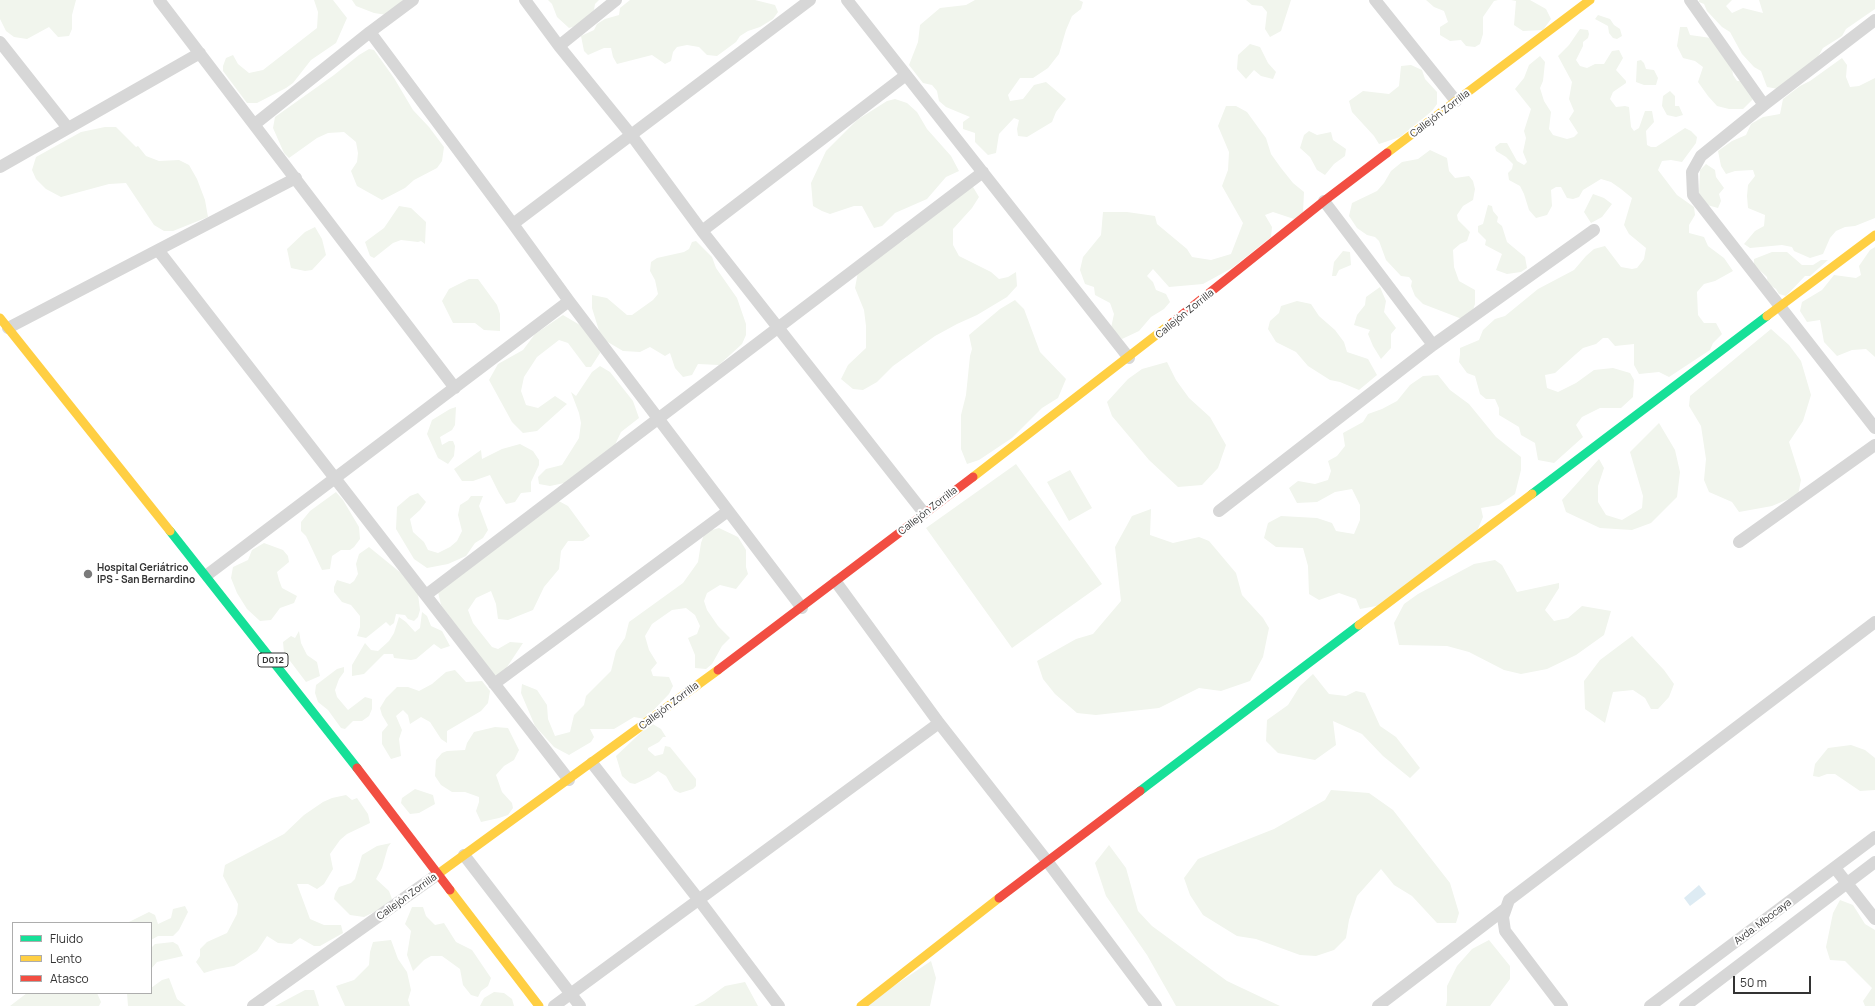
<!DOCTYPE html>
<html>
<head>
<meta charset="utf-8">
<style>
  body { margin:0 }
  #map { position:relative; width:1875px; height:1006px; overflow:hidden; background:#fff; font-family:Manrope,sans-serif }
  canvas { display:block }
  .legend { position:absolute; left:12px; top:922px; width:140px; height:72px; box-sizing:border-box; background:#fff; border:1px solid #adadad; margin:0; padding:5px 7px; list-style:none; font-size:12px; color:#333 }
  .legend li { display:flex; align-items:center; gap:8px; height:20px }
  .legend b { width:20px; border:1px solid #adadad }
  .scale { position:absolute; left:1733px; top:976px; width:78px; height:18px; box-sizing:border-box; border:2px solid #333; border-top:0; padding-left:5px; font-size:12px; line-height:14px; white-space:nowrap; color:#333; -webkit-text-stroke:3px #fff; paint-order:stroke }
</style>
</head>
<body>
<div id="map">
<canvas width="1875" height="1006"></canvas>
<ul class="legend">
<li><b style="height:5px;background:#16e098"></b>Fluido</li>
<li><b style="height:5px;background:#ffcf43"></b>Lento</li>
<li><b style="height:5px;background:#f24e42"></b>Atasco</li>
</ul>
<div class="scale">50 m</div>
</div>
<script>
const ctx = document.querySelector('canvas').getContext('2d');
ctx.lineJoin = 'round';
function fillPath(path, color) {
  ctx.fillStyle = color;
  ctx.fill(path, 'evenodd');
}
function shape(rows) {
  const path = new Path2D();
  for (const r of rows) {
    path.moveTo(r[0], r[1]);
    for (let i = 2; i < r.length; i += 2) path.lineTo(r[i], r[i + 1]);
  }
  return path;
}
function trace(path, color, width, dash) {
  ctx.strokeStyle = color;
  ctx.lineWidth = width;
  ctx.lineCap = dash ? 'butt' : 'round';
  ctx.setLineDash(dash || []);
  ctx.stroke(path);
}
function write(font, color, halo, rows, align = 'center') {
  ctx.font = font + ' Manrope,sans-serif';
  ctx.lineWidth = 4;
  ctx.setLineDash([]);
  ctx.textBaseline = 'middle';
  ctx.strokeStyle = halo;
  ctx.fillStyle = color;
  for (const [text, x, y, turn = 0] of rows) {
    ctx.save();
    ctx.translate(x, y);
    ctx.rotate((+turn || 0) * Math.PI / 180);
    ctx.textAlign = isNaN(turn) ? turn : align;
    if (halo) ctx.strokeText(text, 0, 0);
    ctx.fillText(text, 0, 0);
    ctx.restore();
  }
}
const green = shape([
  [0,0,76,0,72,15,72,29,69,36,58,37,49,27,27,39,14,37,6,31,0,19],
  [314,0,333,0,347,18,336,43,311,60,293,83,286,88,257,103,247,103,223,71,223,66,226,58,233,55,238,64,249,73,263,70,317,28,318,12],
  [352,0,403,0,387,15,374,13,356,6],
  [548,0,599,0,595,4,594,10,576,26,569,28,557,17,552,4],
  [630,0,755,0,775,5,778,12,773,19,760,27,748,31,740,36,736,42,717,56,707,55,699,47,687,45,677,47,673,52,671,61,665,64,652,55,617,64,613,57,611,48,604,48,588,55,584,51,581,36,594,30,597,24,605,19,619,15,620,8],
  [975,0,1079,0,1083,2,1081,9,1072,16,1066,30,1059,54,1048,68,1033,78,1020,78,1008,95,1010,101,1023,99,1034,85,1046,82,1066,99,1056,112,1052,122,1027,137,1018,136,1017,129,1019,120,1014,118,999,134,996,153,988,155,975,142,975,133,963,129,963,122,970,117,946,107,939,101,937,91,932,85,923,83,909,65,918,42,920,25,940,8,966,5],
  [1246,0,1291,0,1281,31,1270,37,1265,29,1267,12,1262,6,1252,5],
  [1426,0,1498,0,1494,1,1483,17,1483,34,1480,44,1475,47,1466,46,1461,40,1450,41,1440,35,1440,27,1448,22,1444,11,1434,7],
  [1511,0,1530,0,1546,9,1551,19,1543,30,1523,31,1514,25,1516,1],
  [1699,0,1732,0,1726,6,1732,13,1743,8,1763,13,1759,0,1875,0,1875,9,1846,29,1842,36,1823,48,1811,69,1784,90,1767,87,1761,71,1754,67,1742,54,1730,32,1722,27,1707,11,1704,4,1699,2],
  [1598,15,1610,19,1614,25,1620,29,1622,36,1617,39,1613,38,1609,33,1608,26,1595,19],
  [1680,27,1687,27,1690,35,1711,38,1732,68,1733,75,1737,81,1746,81,1753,99,1743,109,1729,109,1717,106,1708,96,1698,82,1703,67,1695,61,1683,58,1677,46],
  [1580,29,1588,30,1589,34,1588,38,1583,42,1583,46,1576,60,1580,66,1587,68,1595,64,1604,64,1612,51,1619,50,1623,58,1616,70,1626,81,1626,83,1613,92,1610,99,1616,107,1625,106,1629,107,1631,127,1634,131,1639,128,1645,111,1652,111,1654,122,1646,131,1647,145,1651,147,1656,147,1685,128,1691,131,1697,137,1696,143,1682,162,1671,160,1662,161,1658,170,1677,195,1694,207,1695,215,1689,225,1689,233,1704,237,1708,246,1724,258,1733,271,1715,281,1704,284,1697,292,1698,315,1704,323,1716,323,1722,334,1713,343,1710,350,1669,377,1659,372,1639,374,1634,365,1634,344,1615,346,1608,338,1603,338,1596,344,1583,348,1576,354,1555,373,1545,375,1547,388,1558,392,1576,383,1594,370,1613,368,1630,373,1634,380,1633,397,1621,408,1600,408,1582,417,1576,425,1583,437,1554,463,1538,460,1535,443,1521,435,1519,427,1499,415,1499,408,1495,399,1486,399,1480,394,1475,376,1467,373,1459,362,1460,354,1460,348,1479,340,1483,330,1495,319,1505,316,1538,289,1574,270,1586,256,1594,249,1605,246,1621,267,1632,269,1637,268,1644,259,1646,248,1629,234,1624,225,1632,198,1621,189,1611,182,1601,179,1583,190,1579,197,1573,199,1567,198,1561,187,1556,187,1551,190,1552,206,1547,215,1536,218,1529,210,1524,194,1520,186,1509,180,1508,173,1512,169,1513,164,1506,157,1496,151,1495,147,1500,143,1507,143,1517,161,1524,165,1527,162,1523,152,1526,138,1524,131,1531,109,1515,89,1524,78,1529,65,1540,56,1545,62,1543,81,1540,88,1544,101,1551,112,1549,129,1553,135,1567,139,1574,137,1578,133,1569,119,1574,111,1569,99,1572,82,1558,56,1569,45],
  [1250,44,1260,47,1268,63,1276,72,1273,79,1261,76,1254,70,1246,79,1237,69,1238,55],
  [369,49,374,50,394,78,413,110,429,127,444,147,442,161,437,168,414,180,405,188,382,200,357,186,351,171,357,162,358,153,356,142,344,132,328,133,317,138,289,158,284,153,273,128,275,117,334,75,359,55],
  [1842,58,1847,65,1846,77,1850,87,1859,86,1875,78,1875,218,1855,226,1845,227,1836,231,1830,238,1823,254,1810,258,1794,251,1792,247,1782,245,1750,248,1744,244,1755,231,1764,226,1765,215,1748,208,1747,196,1748,185,1755,176,1753,170,1735,171,1726,174,1721,166,1718,151,1732,141,1746,135,1751,124,1763,117,1780,114,1783,99,1800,86,1810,81],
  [1641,60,1644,63,1646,69,1654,70,1658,78,1656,85,1644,85,1636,82,1637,61],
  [1411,65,1422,70,1425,79,1437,92,1437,104,1432,111,1400,137,1379,144,1374,136,1352,112,1349,101,1363,91,1389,94,1399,86,1401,66],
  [1670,91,1675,96,1675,106,1679,106,1683,115,1676,117,1667,115,1662,106,1663,96],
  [895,99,907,103,917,112,927,129,951,156,959,171,946,177,927,199,895,213,882,226,874,228,862,206,854,206,830,214,822,211,813,206,811,183,826,151,857,120,887,101],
  [1226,106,1236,106,1247,112,1260,130,1266,138,1271,154,1281,168,1293,183,1304,192,1303,213,1294,219,1273,212,1265,215,1272,227,1271,237,1232,268,1203,284,1169,287,1153,269,1147,276,1153,282,1156,290,1166,294,1170,302,1164,309,1151,317,1139,331,1122,339,1111,328,1114,314,1110,303,1095,295,1094,287,1085,284,1080,270,1083,257,1101,235,1103,212,1127,212,1155,216,1157,224,1187,249,1192,257,1211,260,1231,254,1243,223,1222,186,1228,170,1229,152,1218,126],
  [105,127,116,127,136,147,138,146,146,156,159,161,179,160,189,165,197,179,205,200,208,217,173,231,164,231,154,225,126,183,109,184,61,197,46,189,36,179,32,170,36,157,81,132],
  [1309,131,1317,135,1331,132,1333,140,1346,149,1345,156,1334,164,1325,175,1317,170,1310,157,1300,148,1304,135],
  [1430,150,1447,158,1449,171,1455,178,1469,176,1473,181,1475,189,1473,200,1463,206,1457,215,1458,220,1470,232,1467,241,1460,244,1453,250,1454,267,1459,281,1475,290,1475,304,1472,313,1462,319,1423,304,1415,296,1411,286,1412,281,1409,277,1401,276,1386,260,1379,241,1375,237,1367,235,1357,228,1349,216,1352,203,1377,191,1384,183,1391,171,1402,162,1418,159],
  [1706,164,1715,170,1716,177,1724,188,1719,194,1721,201,1718,208,1707,205,1699,194,1700,170],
  [966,186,973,187,979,197,972,208,953,229,953,245,959,256,991,272,999,279,1008,277,1016,272,1017,286,1007,297,977,315,957,324,935,336,893,366,877,382,863,390,853,389,841,379,848,365,866,348,866,326,864,310,855,288,858,272,890,247,906,239,914,224],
  [1593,194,1604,198,1612,204,1602,217,1591,223,1584,212],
  [1488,205,1492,206,1493,211,1498,217,1497,222,1502,226,1507,242,1525,257,1527,268,1521,272,1507,274,1496,270,1502,254,1485,245,1486,240,1478,232,1478,226,1483,224],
  [399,206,411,208,426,222,425,244,421,241,418,242,401,240,393,243,374,258,370,256,365,242,384,228],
  [315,227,322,239,326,255,312,270,305,271,291,268,287,249,305,232],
  [696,241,712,257,716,268,737,298,746,324,746,335,742,344,719,365,698,364,692,375,683,377,675,368,670,353,665,356,650,347,640,352,623,351,606,341,600,334,592,308,592,295,607,298,627,315,632,315,653,300,658,294,655,280,650,271,651,262,657,258,684,252,689,249,692,242],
  [1875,247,1875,357,1866,349,1852,350,1837,356,1824,342,1820,320,1807,322,1800,311,1802,302,1822,290,1834,275,1856,278,1861,275,1859,266,1870,250],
  [1343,251,1350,252,1351,265,1339,270,1336,276,1332,276,1334,262],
  [1772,252,1787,252,1802,265,1813,265,1821,260,1828,260,1810,276,1805,276,1786,296,1779,294,1776,289,1768,284,1767,277,1754,265,1754,259],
  [469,279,478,279,497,305,500,314,500,331,484,330,475,323,453,323,442,301,449,289],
  [1380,287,1386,301,1384,312,1396,328,1391,334,1391,348,1381,359,1373,346,1368,334,1370,330,1354,325,1357,315,1365,305,1366,297],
  [1015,300,1024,309,1040,352,1066,379,1058,398,1042,408,1012,438,979,460,967,464,961,449,961,415,966,395,970,356,972,349,969,335,1000,309],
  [1297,301,1311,304,1319,316,1335,330,1344,342,1347,352,1368,359,1377,375,1359,390,1340,382,1330,380,1308,366,1296,352,1276,342,1268,329,1270,321,1279,313,1281,306],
  [563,315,595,334,600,353,591,367,586,367,568,343,559,340,537,357,524,377,521,391,526,405,538,408,555,396,567,404,537,431,523,433,512,422,489,380,498,364,523,350,535,334],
  [1771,329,1789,345,1801,361,1811,395,1803,421,1789,442,1801,480,1798,495,1772,506,1739,512,1732,502,1709,492,1704,480,1706,459,1701,426,1689,406,1690,396],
  [1167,362,1176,380,1189,398,1210,417,1226,445,1218,468,1202,485,1178,487,1149,460,1112,416,1107,402,1128,379,1142,369],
  [600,366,610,372,633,401,639,418,621,432,612,451,569,482,550,486,539,484,538,477,546,469,562,465,579,438,581,423,579,413,571,392,576,396,592,372],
  [1438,375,1450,390,1469,404,1496,437,1521,457,1521,470,1515,494,1499,505,1481,508,1483,517,1477,531,1387,604,1360,609,1356,599,1339,593,1319,600,1309,594,1308,566,1303,548,1276,547,1264,538,1268,523,1281,516,1317,518,1332,523,1336,531,1354,534,1360,520,1360,505,1352,489,1335,492,1317,502,1297,503,1289,488,1298,481,1315,484,1328,480,1331,471,1328,461,1337,456,1345,446,1343,433,1363,422,1368,414,1382,409,1397,401,1410,385,1423,376],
  [456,407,455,425,452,430,440,437,442,445,449,441,453,441,455,446,454,456,448,464,438,458,427,434,432,420,450,409],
  [1659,423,1675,450,1680,472,1677,497,1651,523,1632,530,1600,528,1566,512,1562,500,1599,459,1604,468,1598,486,1598,502,1606,515,1622,520,1642,508,1643,496,1630,452],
  [520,444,533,451,539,460,539,465,531,482,531,492,521,493,515,502,506,504,499,493,490,475,473,481,462,481,454,469,481,450,482,459,502,449],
  [1016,464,1102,584,1012,648,926,528],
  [1070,470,1092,508,1069,521,1047,482],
  [336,492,343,500,359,527,360,539,354,547,350,550,341,550,332,556,330,569,322,570,306,536,301,531,301,522,310,511],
  [418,493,426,502,420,510,410,519,413,532,424,542,428,550,438,553,450,547,457,541,462,531,458,515,460,505,468,500,471,496,483,496,479,506,488,530,483,538,475,543,466,556,448,564,427,568,414,559,396,529,397,507,410,496],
  [555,499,568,506,590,536,583,541,568,541,561,551,559,569,544,587,533,610,508,620,498,619,496,604,491,591,476,598,468,610,473,623,492,647,498,649,510,642,523,643,503,673,496,679,441,605,438,592,441,582,452,567,461,564],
  [1151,509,1150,535,1173,543,1199,537,1209,541,1236,573,1242,595,1263,618,1269,628,1263,657,1250,681,1221,691,1199,688,1159,708,1096,715,1077,713,1055,694,1043,679,1037,661,1076,639,1093,634,1121,601,1115,547,1132,516],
  [719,528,738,537,746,550,746,567,748,574,736,589,720,585,707,593,704,601,707,610,718,626,730,638,722,646,712,664,706,669,695,668,695,655,688,638,697,634,700,626,695,615,686,608,672,610,652,624,645,636,649,650,657,663,651,670,653,676,669,677,673,686,669,694,645,719,634,717,614,729,590,729,594,737,591,742,569,755,554,747,535,726,521,693,522,684,537,690,547,705,548,719,555,736,570,732,574,715,584,705,586,696,611,671,616,651,625,638,629,622,683,583,698,562,701,543,705,532],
  [264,543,283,550,288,556,289,562,277,572,279,580,282,588,297,596,294,603,280,608,271,620,260,621,247,609,237,593,231,578,233,567,248,560,252,550],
  [369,547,401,573,418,594,420,610,418,617,414,621,408,619,405,615,396,614,394,623,390,626,386,622,366,638,357,636,360,627,360,616,351,605,342,602,334,592,334,587,337,580,350,584,354,581,358,574,356,564,359,554],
  [1495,560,1502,565,1517,592,1559,583,1559,588,1545,610,1554,621,1568,618,1582,606,1611,611,1604,635,1576,655,1547,669,1521,674,1504,670,1469,652,1447,646,1399,645,1394,623,1404,604,1418,594,1474,564],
  [422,612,427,616,431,626,442,631,450,646,441,649,434,644,416,659,411,660,394,658,393,654,384,654,364,674,352,676,352,665,365,643,371,650,378,651,389,641,394,633,399,617,406,622,415,632,420,628],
  [299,631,301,643,307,655,317,662,320,676,306,682,284,653,283,642,291,636,295,638],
  [1632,636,1664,670,1674,684,1669,697,1658,709,1651,709,1645,698,1633,690,1613,692,1605,723,1585,709,1584,681,1600,660],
  [344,667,344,672,339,679,335,690,337,697,348,710,365,697,372,699,372,709,369,716,362,721,353,721,345,729,341,728,328,710,318,702,315,693,316,685,337,669],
  [455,670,466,682,482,681,490,691,488,703,481,711,447,731,447,743,441,739,430,722,421,717,410,724,408,715,403,710,396,716,402,730,399,739,401,756,391,759,382,744,382,732,388,725,382,715,380,708,386,698,397,687,408,687,419,691,432,684,446,672],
  [1313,674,1329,694,1346,696,1356,691,1365,693,1380,726,1396,737,1420,768,1410,778,1383,756,1362,734,1333,721,1336,745,1315,760,1278,753,1266,741,1267,720,1288,705,1300,686],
  [651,723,661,729,666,737,663,737,659,742,648,748,648,750,655,756,663,754,665,746,670,747,696,779,696,786,693,789,680,793,674,790,666,776,658,771,650,777,635,784,630,783,622,776,616,756],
  [495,727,508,728,519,750,514,760,504,766,496,775,502,792,512,803,513,808,508,815,499,818,481,822,476,811,479,802,479,797,465,792,452,792,441,785,435,776,436,760,442,753,447,751,465,750,467,743,474,732],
  [1851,745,1865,750,1875,758,1875,790,1860,791,1835,774,1827,774,1819,777,1813,776,1815,764,1828,748],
  [415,789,433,795,435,804,419,813,410,814,401,803,402,798],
  [1331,790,1369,793,1393,810,1450,883,1459,913,1456,923,1437,923,1412,896,1394,885,1381,869,1357,896,1349,920,1346,938,1334,950,1316,956,1300,955,1256,939,1237,936,1203,915,1190,895,1184,878,1198,859,1274,829,1325,800],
  [346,795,352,800,357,798,368,814,370,823,347,834,340,840,330,854,333,869,324,884,317,889,308,884,297,884,310,919,324,925,341,925,343,933,320,946,314,946,300,938,292,944,278,943,267,936,257,951,234,966,217,969,204,973,196,962,200,956,200,949,207,942,227,933,237,914,238,904,223,876,225,865,284,834,304,815,323,802,332,798],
  [391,843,388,847,382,868,376,879,389,891,392,899,380,909,364,917,350,915,334,899,335,894,339,887,351,883,355,879,362,855,377,846],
  [1109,845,1126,868,1138,911,1152,926,1227,981,1280,1006,1176,1006,1147,955,1106,896,1095,863],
  [1840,900,1853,905,1865,924,1875,930,1875,1006,1865,1006,1863,1001,1872,988,1845,961,1830,960,1826,947,1833,913],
  [185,906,188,912,179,930,173,936,158,936,151,940,151,923,127,923,149,912,155,915,158,924,171,918,173,909],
  [412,907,423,907,426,916,435,925,444,923,456,942,472,950,491,978,488,986,481,991,478,997,471,995,463,985,460,969,442,956,431,956,424,960,413,971,407,955,411,931,405,924],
  [391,940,398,959,407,972,411,990,408,1000,410,1006,345,1006,336,986,354,980,369,965,370,952,373,942],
  [1489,940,1510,966,1510,979,1490,1006,1446,1006,1447,1001,1447,986,1457,966,1472,949],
  [173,942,178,945,183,956,157,962,151,969,151,948,155,944],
  [931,961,936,978,930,1006,864,1006],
  [169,978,177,999,186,1006,128,1006,127,993,151,993,151,988,162,980],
  [745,982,758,1006,694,1006,704,1001,725,986],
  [305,990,314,990,319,1006,275,1006],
  [494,992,504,993,512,999,514,1006,480,1006,484,998],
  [27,993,97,993,101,1002,99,1006,10,1006]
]);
const water = shape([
  [1699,885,1706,894,1690,906,1684,898]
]);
const street = shape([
  [159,0,455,388],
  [525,0,559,46,632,136,702,231,924,513],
  [847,0,1129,358],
  [1375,0,1456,101],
  [1690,0,1764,105],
  [1875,20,1764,105,1701,156,1692,172,1693,195,1875,428],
  [370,32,513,224,569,301,802,608],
  [0,42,68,128],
  [559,46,616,0],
  [255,124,370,32,413,0],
  [0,167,200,53],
  [1324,201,1433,345],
  [513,224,810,0],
  [702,231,906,75],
  [158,250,569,780],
  [8,328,296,178],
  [1219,511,1433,345,1594,230],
  [1739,542,1875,445],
  [207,575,569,301],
  [836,582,939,723,1047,861,1156,1006],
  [426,595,983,172],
  [494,684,728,511],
  [592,763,699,900,779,1006],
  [464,855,580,1006],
  [1835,868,1875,919],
  [253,1006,438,874],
  [554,1006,939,723],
  [1378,1006,1505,909],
  [1562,1006,1505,931,1503,917,1509,900,1875,622],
  [1650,1006,1875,837],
  [1685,1006,1875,862]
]);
const fast = shape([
  [1532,494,1767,316],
  [170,531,357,768],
  [1140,791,1359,625]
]);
const slow = shape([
  [1387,153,1590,0],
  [1767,316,1875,235],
  [0,318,170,531],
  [973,477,1173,322],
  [1359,625,1532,494],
  [438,874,718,670],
  [450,890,539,1006],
  [861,1006,999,898]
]);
const jam = shape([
  [1173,322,1324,201,1387,153],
  [718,670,973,477],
  [357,768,450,890],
  [999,898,1140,791]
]);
const markers = [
  [88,574,5,"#7a7a7a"]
];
const shields = [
  [273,660,30]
];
const shieldNames = [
  ["D012",273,660]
];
const streetNames = [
  ["Callejón Zorrilla",1440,114,-37],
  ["Callejón Zorrilla",1185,314,-39],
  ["Callejón Zorrilla",928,511,-38],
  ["Callejón Zorrilla",669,706,-37],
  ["Callejón Zorrilla",407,897,-36],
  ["Avda. Mbocaya",1763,922,-37]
];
const poiNames = [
  ["Hospital Geriátrico",97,568],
  ["IPS - San Bernardino",97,580]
];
fillPath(green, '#f1f5ed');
fillPath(water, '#ddebf3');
trace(street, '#d7d7d7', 12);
trace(fast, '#16e098', 9);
trace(slow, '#ffcf43', 9);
trace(jam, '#f24e42', 9);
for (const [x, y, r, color] of markers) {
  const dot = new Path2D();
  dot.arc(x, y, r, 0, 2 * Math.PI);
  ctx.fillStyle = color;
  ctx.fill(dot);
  trace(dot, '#fff', 1.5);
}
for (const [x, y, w] of shields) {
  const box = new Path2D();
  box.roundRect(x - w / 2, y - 7, w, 14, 3);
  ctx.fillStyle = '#fff';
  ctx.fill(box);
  trace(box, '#333', 1);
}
write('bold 9px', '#333', null, shieldNames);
write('10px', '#333', '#fff', streetNames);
write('bold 10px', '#333', '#fff', poiNames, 'left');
</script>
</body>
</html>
